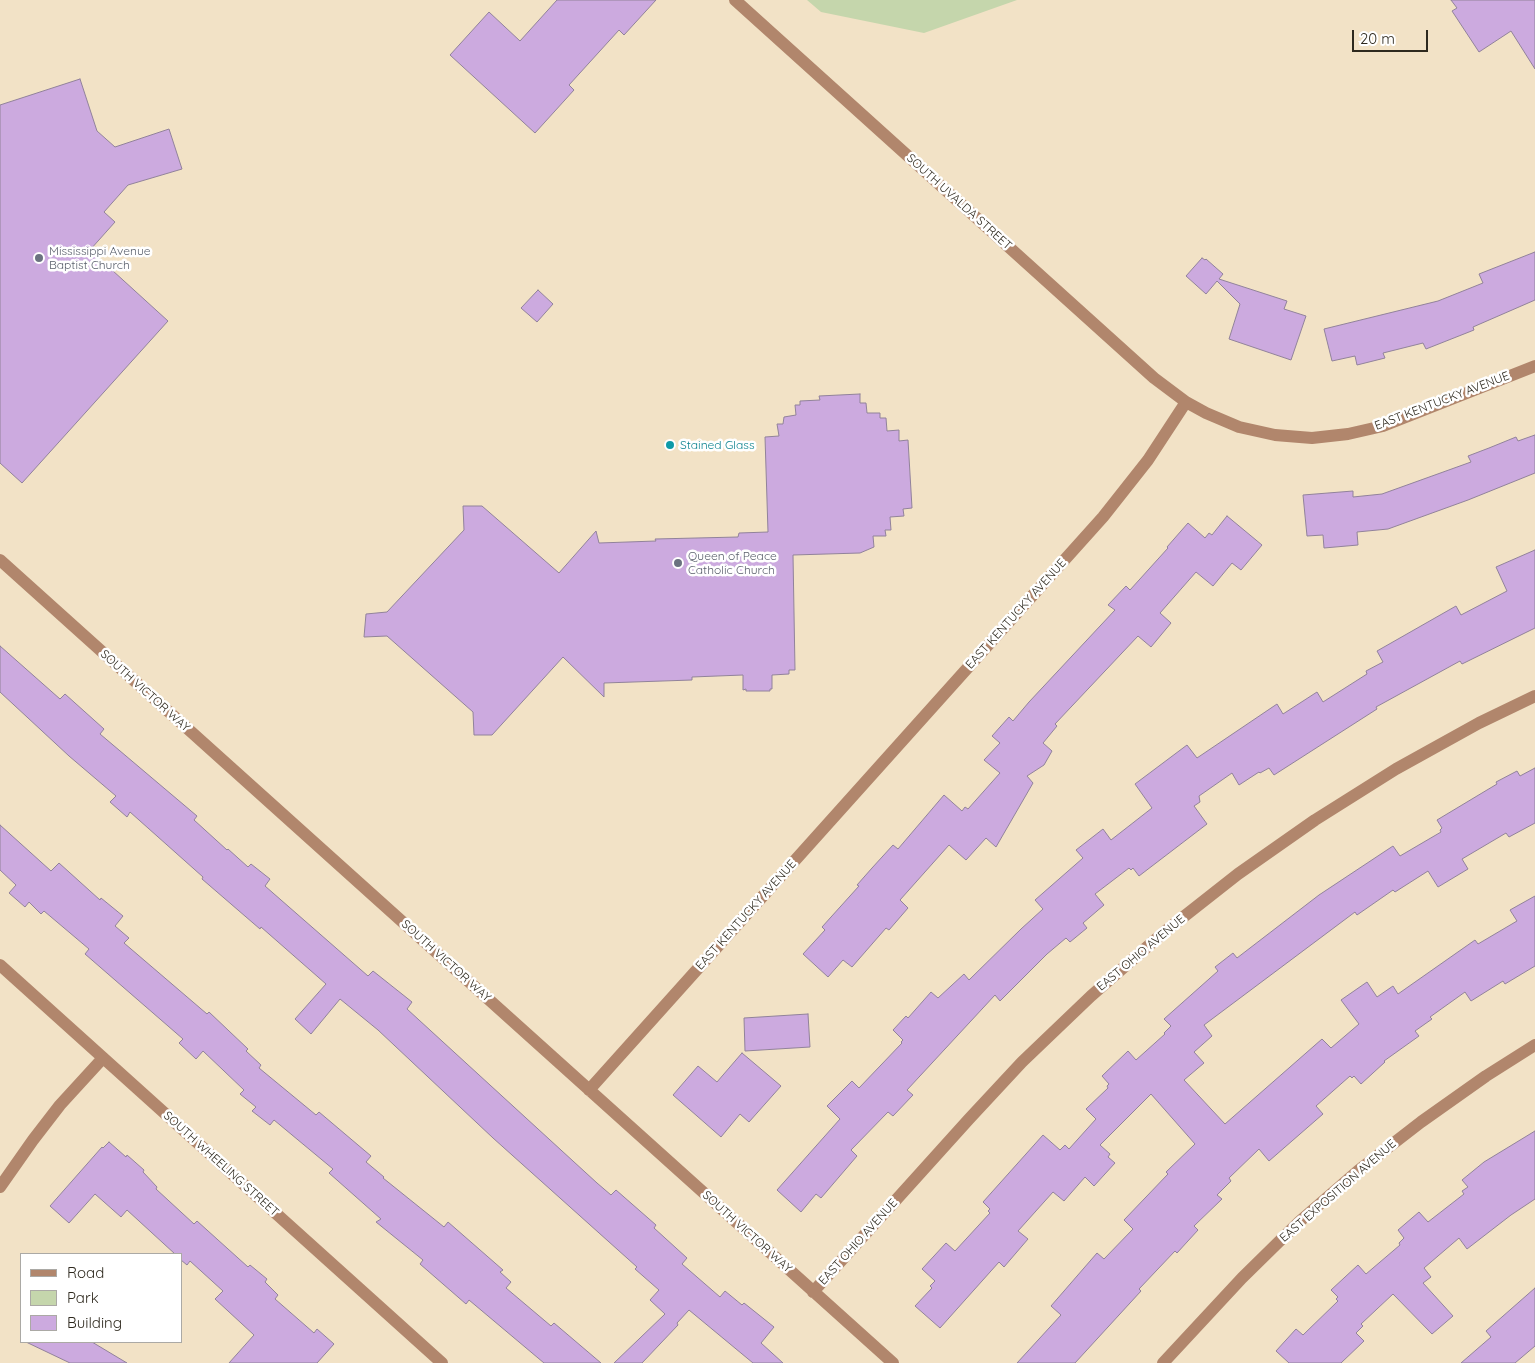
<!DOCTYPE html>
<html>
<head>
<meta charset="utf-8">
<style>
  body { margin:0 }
  #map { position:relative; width:1535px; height:1363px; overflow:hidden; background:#f2e2c6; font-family:Quicksand,sans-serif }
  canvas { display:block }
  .legend { position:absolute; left:20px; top:1253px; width:162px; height:90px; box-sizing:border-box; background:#fff; border:1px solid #aba9a5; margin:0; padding:6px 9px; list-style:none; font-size:15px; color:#2e291e }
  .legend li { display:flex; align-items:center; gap:10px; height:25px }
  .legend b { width:25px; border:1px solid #aba9a5 }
  .scale { position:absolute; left:1352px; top:30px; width:76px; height:22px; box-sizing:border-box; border:2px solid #2e291e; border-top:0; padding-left:6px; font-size:15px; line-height:18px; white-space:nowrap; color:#2e291e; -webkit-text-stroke:4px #fff; paint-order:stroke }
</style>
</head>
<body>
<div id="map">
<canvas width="1535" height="1363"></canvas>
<ul class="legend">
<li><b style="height:6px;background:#b1866c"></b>Road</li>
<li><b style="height:14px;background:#c5d6ac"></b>Park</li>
<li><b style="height:14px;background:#ccaadf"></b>Building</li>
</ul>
<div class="scale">20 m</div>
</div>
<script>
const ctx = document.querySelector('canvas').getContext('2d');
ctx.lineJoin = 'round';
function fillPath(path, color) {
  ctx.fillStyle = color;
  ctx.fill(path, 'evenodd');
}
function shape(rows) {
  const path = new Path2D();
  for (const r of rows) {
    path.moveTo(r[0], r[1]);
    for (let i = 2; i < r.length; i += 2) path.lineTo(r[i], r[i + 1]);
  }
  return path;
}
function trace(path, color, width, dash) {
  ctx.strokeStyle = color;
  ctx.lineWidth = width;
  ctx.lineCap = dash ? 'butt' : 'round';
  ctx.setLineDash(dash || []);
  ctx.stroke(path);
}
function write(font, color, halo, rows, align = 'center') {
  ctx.font = font + ' Quicksand,sans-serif';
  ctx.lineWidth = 5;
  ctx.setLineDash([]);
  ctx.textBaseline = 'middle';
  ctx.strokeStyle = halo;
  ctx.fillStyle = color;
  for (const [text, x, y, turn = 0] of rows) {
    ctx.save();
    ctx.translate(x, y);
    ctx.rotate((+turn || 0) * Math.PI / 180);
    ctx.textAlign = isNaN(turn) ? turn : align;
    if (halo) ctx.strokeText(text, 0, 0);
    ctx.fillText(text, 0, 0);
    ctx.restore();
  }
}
const green = shape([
  [807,0,1017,0,924,33,821,12]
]);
const building = shape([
  [557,0,656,0,624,35,619,30,569,85,574,90,535,133,450,55,489,12,520,41,557,0],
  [1451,0,1535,0,1535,69,1511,31,1479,52,1452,11,1457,8,1451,0],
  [80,79,97,131,115,147,169,129,182,169,128,185,104,212,115,222,90,250,168,321,22,483,0,463,0,105,80,79],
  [1535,252,1535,300,1473,327,1474,330,1426,349,1423,343,1383,353,1385,358,1357,365,1355,356,1332,361,1324,329,1438,301,1483,283,1479,274,1535,252],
  [1202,258,1205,260,1206,259,1223,274,1219,279,1287,301,1284,309,1306,316,1291,360,1229,339,1240,304,1217,281,1206,294,1186,276,1202,258],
  [538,290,553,304,537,322,521,308,538,290],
  [860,394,860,403,866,403,867,413,880,413,880,418,886,418,887,431,899,430,899,441,908,440,912,508,903,509,904,516,890,517,891,530,885,530,886,536,873,536,874,547,860,553,793,555,795,670,789,670,789,674,772,675,772,689,770,689,770,691,746,691,746,689,743,690,743,675,692,677,692,680,604,683,604,697,563,657,492,735,474,735,473,712,387,636,364,637,366,614,387,612,464,530,463,506,482,506,559,573,596,531,599,543,656,541,655,539,738,537,739,533,768,532,765,437,779,436,777,424,783,424,784,417,796,415,795,405,800,405,800,401,820,400,819,396,860,394],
  [1535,435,1535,473,1468,500,1388,529,1357,532,1358,545,1324,548,1323,535,1307,536,1303,495,1353,491,1353,497,1382,494,1471,462,1468,456,1489,448,1516,437,1518,441,1535,435],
  [1227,516,1262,545,1241,570,1232,563,1213,586,1196,572,1160,613,1171,623,1151,647,1138,636,1055,724,1057,726,1043,743,1052,751,1044,765,1027,776,1033,783,996,847,986,838,966,860,949,845,900,900,908,908,889,930,886,928,852,967,843,960,828,977,803,954,825,930,822,927,859,886,857,885,872,868,893,845,898,849,944,795,962,811,965,807,968,809,1000,773,984,760,1000,743,992,736,1009,717,1013,721,1029,702,1115,610,1108,605,1126,586,1130,590,1168,548,1167,547,1188,523,1205,538,1209,533,1212,535,1227,516],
  [1535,550,1535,628,1462,664,1460,661,1376,707,1377,709,1274,775,1269,768,1260,773,1259,772,1239,785,1232,773,1199,796,1200,802,1194,806,1207,824,1139,876,1133,868,1131,870,1129,868,1095,894,1104,905,1083,923,1087,928,1070,942,1066,938,1047,954,1000,1001,995,995,907,1090,913,1095,893,1116,888,1112,851,1150,857,1156,821,1198,816,1194,801,1212,777,1190,840,1119,827,1106,852,1081,859,1088,902,1043,901,1042,903,1040,893,1030,906,1016,908,1018,931,992,938,998,964,974,969,980,1021,929,1043,909,1035,900,1083,858,1076,850,1103,829,1111,840,1152,808,1135,784,1187,745,1197,758,1277,704,1283,714,1317,692,1323,702,1367,674,1366,671,1383,662,1377,651,1456,606,1461,615,1507,591,1496,567,1535,550],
  [0,646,60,699,65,694,104,729,100,734,197,816,194,820,227,850,228,849,248,867,251,864,270,879,265,886,368,976,373,971,412,1002,407,1009,597,1183,611,1195,616,1190,656,1225,654,1228,687,1258,682,1264,720,1297,725,1291,742,1305,744,1303,774,1327,761,1343,783,1363,753,1363,689,1310,677,1323,678,1325,642,1363,614,1363,665,1314,650,1300,659,1290,635,1269,637,1267,493,1138,378,1030,340,999,311,1034,295,1019,326,984,261,927,260,929,202,879,203,877,130,812,127,817,110,802,116,796,69,756,0,692,0,646],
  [1535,768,1535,823,1509,837,1506,833,1462,859,1468,869,1438,887,1428,871,1395,892,1393,890,1357,915,1355,912,1204,1025,1212,1036,1194,1052,1204,1063,1184,1080,1225,1124,1322,1039,1331,1048,1359,1024,1341,1000,1367,982,1377,997,1393,986,1398,994,1475,940,1478,944,1517,921,1510,910,1535,896,1535,966,1505,984,1503,981,1471,1001,1465,992,1430,1017,1432,1019,1415,1031,1419,1036,1384,1061,1385,1062,1361,1084,1354,1076,1352,1078,1350,1076,1316,1106,1323,1114,1269,1161,1259,1149,1229,1178,1231,1181,1217,1195,1222,1199,1194,1226,1198,1230,1177,1253,1175,1251,1139,1289,1141,1291,1075,1363,1017,1363,1061,1315,1051,1306,1097,1253,1104,1259,1133,1229,1124,1220,1168,1174,1166,1172,1195,1144,1151,1094,1100,1145,1110,1154,1108,1157,1115,1163,1094,1186,1085,1177,1064,1201,1053,1192,1018,1231,1028,1239,1004,1267,999,1262,940,1328,915,1306,932,1288,930,1286,935,1281,922,1269,946,1243,955,1251,990,1213,988,1211,990,1209,983,1202,1043,1135,1060,1150,1065,1145,1069,1149,1096,1119,1086,1109,1108,1088,1107,1086,1109,1084,1102,1076,1128,1051,1136,1060,1165,1034,1164,1033,1171,1026,1164,1019,1218,971,1215,967,1233,953,1237,958,1319,895,1393,846,1400,856,1441,832,1440,830,1442,828,1437,820,1497,784,1496,782,1517,771,1520,776,1535,768],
  [0,825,51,871,59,863,100,900,101,898,123,916,115,926,129,938,124,943,207,1014,209,1012,248,1049,246,1051,261,1065,259,1068,316,1115,319,1112,371,1156,366,1162,384,1177,383,1178,444,1227,448,1222,503,1270,500,1272,511,1282,506,1288,551,1326,554,1323,601,1363,544,1363,469,1300,466,1304,420,1264,423,1260,376,1222,381,1219,329,1173,333,1169,274,1120,270,1125,252,1111,256,1107,240,1094,244,1090,203,1051,196,1059,179,1043,183,1039,85,954,89,949,44,911,41,914,29,902,25,907,9,893,16,885,0,870,0,825],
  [808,1014,810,1047,745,1051,744,1018,808,1014],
  [742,1053,781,1086,749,1122,740,1114,721,1137,673,1095,698,1066,717,1082,742,1053],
  [1535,1131,1535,1199,1511,1215,1467,1249,1459,1238,1424,1268,1431,1277,1423,1283,1453,1316,1432,1334,1393,1294,1361,1324,1363,1326,1356,1333,1364,1341,1341,1363,1289,1363,1276,1351,1296,1329,1303,1335,1338,1301,1336,1299,1338,1297,1331,1290,1358,1265,1366,1274,1400,1245,1399,1243,1404,1238,1398,1230,1419,1212,1428,1222,1464,1194,1462,1191,1468,1187,1462,1180,1484,1162,1535,1131],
  [109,1142,126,1157,127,1155,144,1170,143,1172,157,1187,156,1189,194,1224,197,1221,248,1267,250,1265,267,1279,265,1282,278,1295,275,1299,314,1333,317,1329,334,1344,317,1363,229,1363,254,1335,215,1299,223,1291,190,1261,187,1265,181,1260,181,1254,175,1254,127,1210,121,1217,95,1194,69,1223,50,1206,102,1147,103,1148,109,1142],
  [1535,1288,1535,1346,1515,1363,1461,1363,1491,1337,1486,1331,1535,1288],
  [26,1342,92,1342,127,1363,70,1363,26,1342]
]);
const minor = shape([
  [735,0,1154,378,1186,402,1206,413,1239,427,1275,435,1312,438,1348,434,1383,426,1535,366],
  [0,560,893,1363],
  [0,965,442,1363],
  [589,1090,1103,517,1148,460,1186,402],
  [0,1187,33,1140,60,1105,103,1058],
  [813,1292,969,1119,1022,1062,1091,996,1163,933,1238,874,1315,820,1396,769,1479,723,1535,696]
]);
const tertiary = shape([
  [1163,1363,1242,1278,1299,1222,1359,1170,1421,1122,1486,1076,1535,1045]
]);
const markers = [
  [39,258,5,"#6b7280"],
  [670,445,5,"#0f9aa8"],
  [678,563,5,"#6b7280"]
];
const streetNames = [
  ["SOUTH UVALDA STREET",959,202,42],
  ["EAST KENTUCKY AVENUE",1442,401,-21],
  ["EAST KENTUCKY AVENUE",1016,614,-48],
  ["SOUTH VICTOR WAY",145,691,42],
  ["EAST KENTUCKY AVENUE",746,915,-48],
  ["EAST OHIO AVENUE",1141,953,-40],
  ["SOUTH VICTOR WAY",446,961,42],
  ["SOUTH WHEELING STREET",221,1164,42],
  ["EAST EXPOSITION AVENUE",1338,1191,-41],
  ["SOUTH VICTOR WAY",747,1232,42],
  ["EAST OHIO AVENUE",858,1242,-48]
];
const worshipNames = [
  ["Mississippi Avenue",49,251],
  ["Baptist Church",49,265],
  ["Queen of Peace",688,556],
  ["Catholic Church",688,570]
];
const cultureNames = [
  ["Stained Glass",680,445]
];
fillPath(green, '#c5d6ac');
fillPath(building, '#ccaadf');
trace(building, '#91829a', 1);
trace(minor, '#b1866c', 12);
trace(tertiary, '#b1866c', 12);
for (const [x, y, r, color] of markers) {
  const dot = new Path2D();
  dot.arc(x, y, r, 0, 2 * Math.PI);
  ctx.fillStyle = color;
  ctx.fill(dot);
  trace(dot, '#fff', 2);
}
write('12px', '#2e291e', '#fff', streetNames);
write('12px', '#5b616d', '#fff', worshipNames, 'left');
write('12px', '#0d838f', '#fff', cultureNames, 'left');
</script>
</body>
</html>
